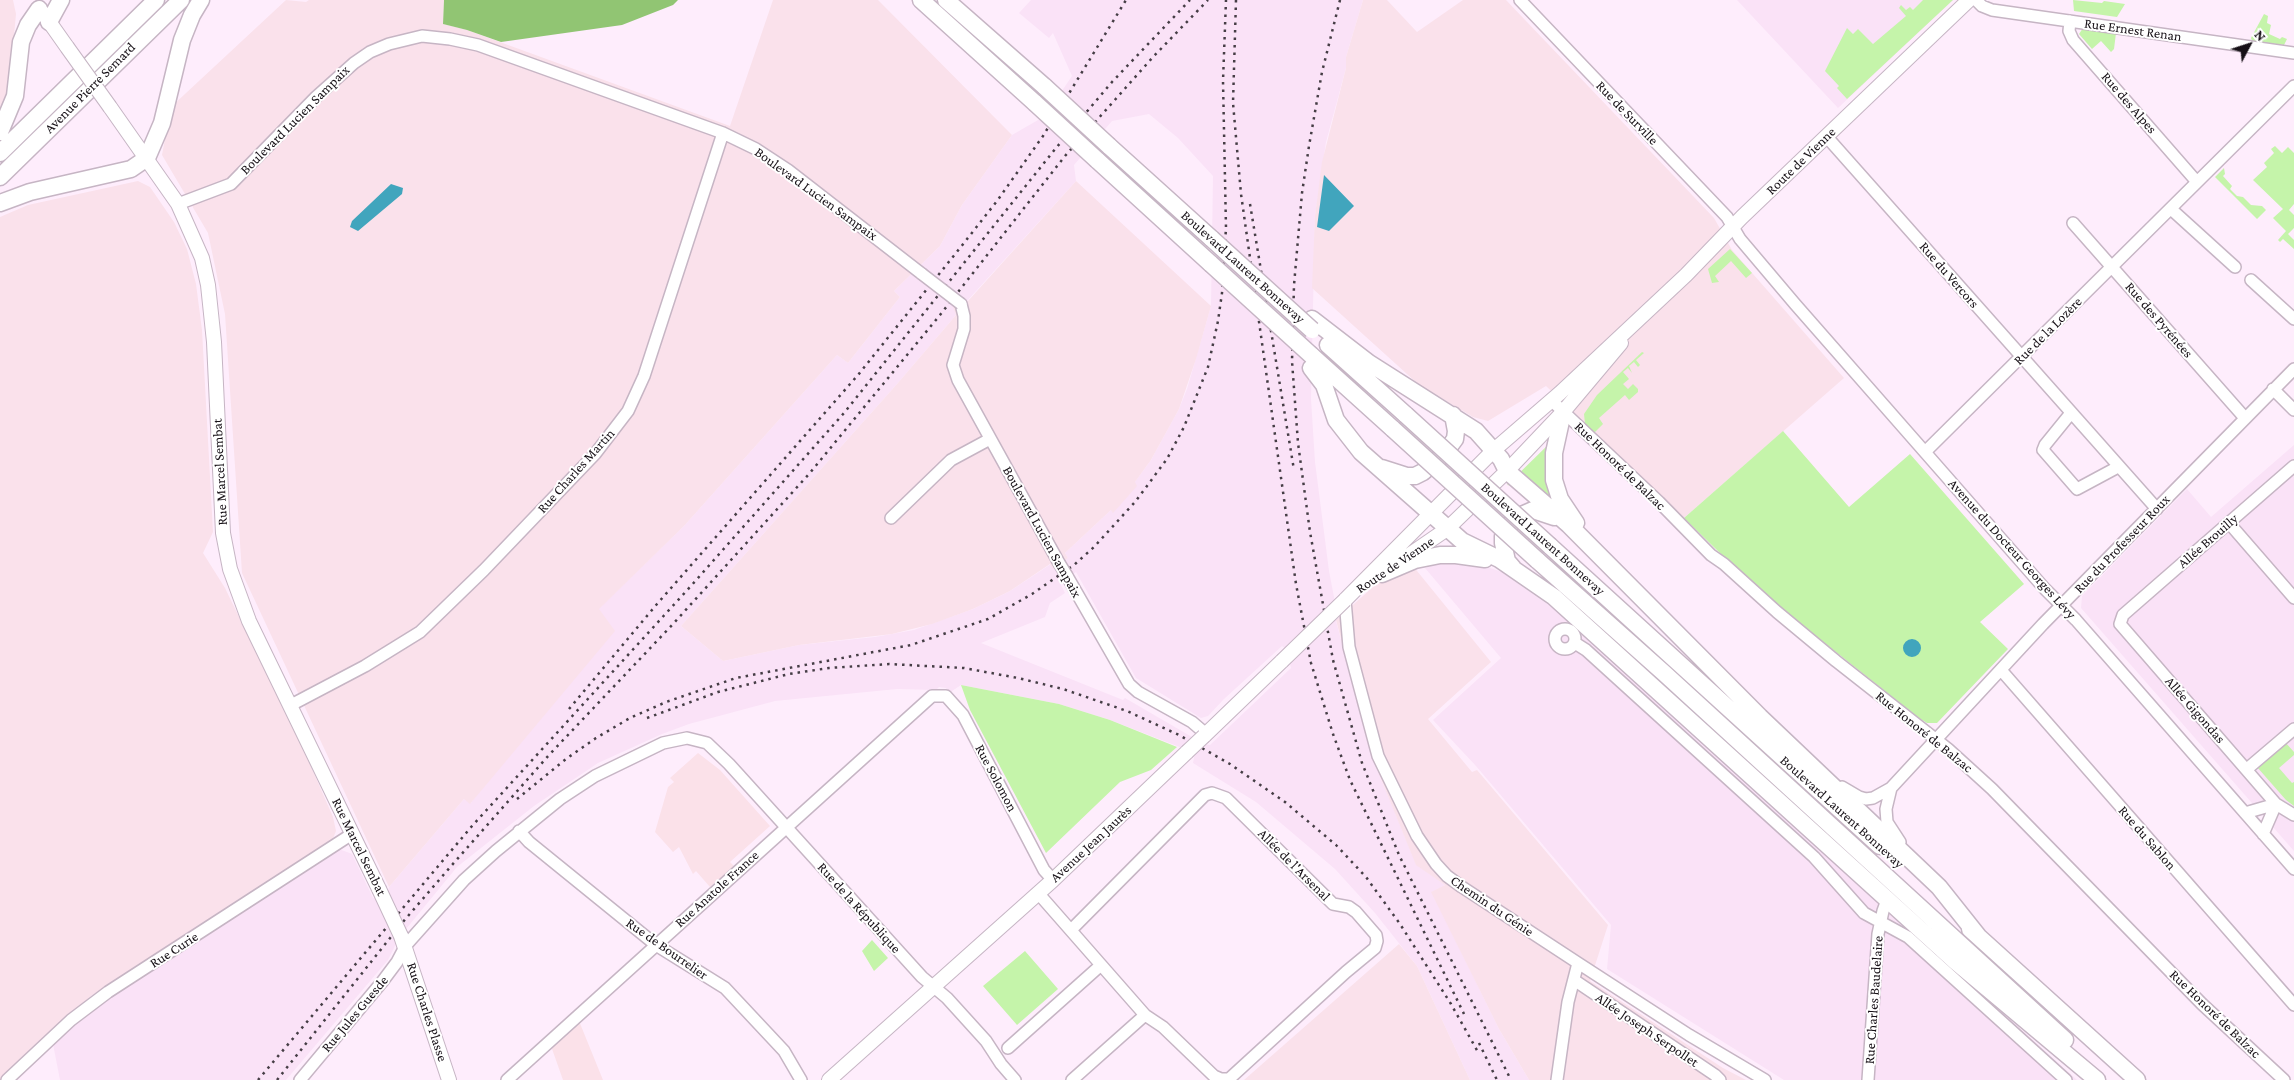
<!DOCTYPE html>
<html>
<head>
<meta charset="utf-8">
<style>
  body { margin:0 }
  #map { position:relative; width:2294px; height:1080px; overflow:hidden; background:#feedfc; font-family:"Crimson Pro",serif }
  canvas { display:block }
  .north { position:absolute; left:2224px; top:20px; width:50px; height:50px; -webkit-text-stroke:4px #fff; paint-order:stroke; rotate:50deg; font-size:14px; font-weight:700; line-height:20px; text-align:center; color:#161016 }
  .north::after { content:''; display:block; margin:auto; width:18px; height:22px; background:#161016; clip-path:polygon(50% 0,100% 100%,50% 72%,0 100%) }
</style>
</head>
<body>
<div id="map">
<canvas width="2294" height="1080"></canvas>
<div class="north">N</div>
</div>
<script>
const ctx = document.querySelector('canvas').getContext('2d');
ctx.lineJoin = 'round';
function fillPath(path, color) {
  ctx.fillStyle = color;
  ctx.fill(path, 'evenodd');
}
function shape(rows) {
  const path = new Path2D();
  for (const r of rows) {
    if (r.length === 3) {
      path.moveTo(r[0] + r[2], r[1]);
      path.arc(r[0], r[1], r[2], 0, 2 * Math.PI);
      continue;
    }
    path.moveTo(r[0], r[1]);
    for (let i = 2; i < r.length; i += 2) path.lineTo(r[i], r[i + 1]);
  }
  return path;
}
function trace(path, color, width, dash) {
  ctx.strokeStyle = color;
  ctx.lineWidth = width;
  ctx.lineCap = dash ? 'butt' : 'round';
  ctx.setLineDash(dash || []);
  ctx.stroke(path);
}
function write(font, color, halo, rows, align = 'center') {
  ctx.font = font + ' "Crimson Pro",serif';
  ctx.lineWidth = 4;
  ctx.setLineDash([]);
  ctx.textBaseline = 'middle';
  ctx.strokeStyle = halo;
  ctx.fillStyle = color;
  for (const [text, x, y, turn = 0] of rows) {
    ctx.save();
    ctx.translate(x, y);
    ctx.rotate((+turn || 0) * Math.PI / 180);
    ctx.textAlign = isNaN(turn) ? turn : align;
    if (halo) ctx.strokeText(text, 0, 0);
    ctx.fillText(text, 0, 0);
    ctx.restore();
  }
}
const built = shape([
  [1031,0,1363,0,1346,57,1346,68,1326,142,1315,216,1311,399,1315,462,1329,571,1338,618,1336,621,1372,757,1416,864,1445,885,1432,892,1499,1029,1529,1080,1470,1080,1417,966,1375,913,1335,869,1256,802,1193,763,1195,753,1110,720,1059,704,961,685,949,693,946,688,939,687,936,690,897,689,775,701,689,724,662,734,598,763,534,806,457,867,406,929,402,927,395,935,396,944,388,960,286,1080,60,1080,53,1044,89,1012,339,849,352,854,373,898,377,899,387,895,389,887,464,799,471,803,598,609,684,526,837,355,848,363,900,297,894,291,940,246,962,205,1012,135,1045,116,1072,76,1053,33,1049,38,1019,13],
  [1149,114,1178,138,1213,176,1211,306,1187,389,1179,409,1151,460,1113,512,1111,510,1065,553,1068,558,1053,568,1051,564,1010,591,973,609,914,630,875,637,799,645,723,661,681,626,897,384,956,315,954,306,959,295,967,301,1076,181,1074,165,1112,121],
  [1076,572,1136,678,1201,718,1208,716,1224,699,1282,646,1286,649,1291,668,1210,745,1204,744,1125,698,1123,700,981,643,1045,617,1050,603,1065,593,1060,583],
  [1737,0,1953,0,1838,108],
  [2294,445,2294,851,2081,608,2082,596,2187,489,2211,517],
  [1440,563,1481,565,1502,572,1574,623,2077,1080,1784,1080,1607,969,1611,925,1476,766,1433,720,1501,658,1425,568]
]);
const industrial = shape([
  [0,0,13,0,16,14,8,98,0,118],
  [286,0,306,2,309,0,444,0,443,24,467,30,730,126,773,0,878,0,1012,135,962,205,940,246,894,291,900,297,848,363,837,355,684,526,599,609,615,631,470,804,464,799,389,887,242,573,225,314,208,233,162,155,171,107],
  [1363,0,1387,0,1417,32,1463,0,1506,0,1714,218,1732,250,1844,378,1684,518,1546,386,1488,421,1473,417,1418,384,1312,288,1315,216,1322,162,1346,68,1346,57],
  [138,181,150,187,174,222,187,249,196,284,202,330,213,532,203,553,225,588,306,755,333,817,336,831,332,841,91,996,0,1080,0,217,28,205],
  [1076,181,1211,306,1196,359,1179,409,1151,460,1135,482,1137,486,1113,513,1111,510,1065,553,1068,558,1053,569,1050,564,1010,591,973,609,932,624,892,634,799,645,723,661,681,626,897,384,956,315,952,304,959,295,968,301],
  [1413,566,1491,662,1428,719,1472,772,1477,770,1608,925,1590,981,1723,1068,1746,1080,1529,1080,1499,1029,1431,892,1445,885,1416,865,1372,757,1336,620,1382,579],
  [1399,944,1417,966,1470,1080,1244,1080]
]);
const education = shape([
  [698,753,720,770,770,826,730,862,734,866,710,887,696,871,693,874,679,847,673,852,655,832,668,787,674,782,670,778],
  [579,1021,603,1080,563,1080,551,1046,556,1044]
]);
const green = shape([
  [1923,0,1953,0,1847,99,1837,88,1839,86,1825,71,1847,28,1853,34,1858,29,1873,44,1906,16,1899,8,1901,5,1906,10,1910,7,1913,10],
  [2073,0,2102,3,2104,1,2125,4,2117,17,2074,11],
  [2264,14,2268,16,2267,23,2271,25,2269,34,2280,39,2282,37,2287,39,2284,45,2252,41,2251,38],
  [2083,28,2116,33,2114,49,2111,52,2101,41,2092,49,2079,34],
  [2275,146,2282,153,2288,147,2294,153,2294,204,2289,210,2294,215,2294,228,2288,234,2294,240,2294,249,2283,239,2280,242,2278,240,2286,231,2273,218,2283,209,2253,180,2267,167,2264,163,2274,153,2271,149],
  [2224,168,2225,174,2223,176,2232,186,2230,189,2237,196,2243,197,2251,205,2262,206,2266,210,2257,219,2215,177],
  [1730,249,1752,273,1746,278,1731,261,1715,276,1719,282,1712,283,1708,269],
  [1642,352,1644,353,1636,360,1640,365,1638,367,1634,362,1629,366,1632,373,1628,368,1623,372,1629,379,1623,384,1628,389,1633,384,1638,389,1638,392,1629,400,1625,395,1599,418,1603,424,1594,433,1585,424,1584,414,1597,395],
  [1783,431,1849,507,1910,454,2024,584,1980,622,2008,649,1937,723,1927,723,1919,718,1759,591,1684,518],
  [1551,442,1559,509,1528,488,1507,485],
  [961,685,1059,704,1110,720,1177,747,1151,770,1120,782,1046,853,970,710],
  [2285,742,2294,752,2294,755,2279,768,2292,783,2294,782,2294,806,2286,800,2257,767],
  [872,940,888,958,874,971,862,951],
  [1025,951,1058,989,1017,1025,983,986]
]);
const forest = shape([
  [444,0,678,0,673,5,622,25,501,42,467,30,443,24]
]);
const water = shape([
  [1324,175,1354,206,1329,231,1317,227],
  [391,184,403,188,402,194,358,231,350,227,352,221],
  [1912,648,9]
]);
const minor = shape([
  [1520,0,1727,217,1740,239,1795,304,2045,589,2076,620,2294,869],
  [1976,0,1982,6,1992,10,2294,53],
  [2070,21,2069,31,2073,40,2197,182],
  [1826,136,2157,509],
  [178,204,231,184,316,97,354,63,370,52,389,44,422,36,450,39,478,45,723,133,756,149,788,170,922,274],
  [2171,209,2235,267],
  [2073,223,2245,418],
  [2251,280,2294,319],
  [961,304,964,316,964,329,953,365,958,380,1059,563],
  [2273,389,2294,410],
  [1551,400,1659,502,1711,555,1724,564,1777,612,1836,661,1948,749,1992,789,2202,1004,2284,1080],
  [2071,413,2045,445,2043,450,2077,489,2118,467],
  [1925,452,2294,86],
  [2294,466,2123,615,2120,624,2276,804,2294,815],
  [891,518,951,460,990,439],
  [2229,523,2294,598],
  [1067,576,1129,684,1138,692,1192,722,1206,734],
  [1345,600,1349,647,1378,756,1417,836,1436,864,1447,876,1462,887,1578,963,1689,1035,1765,1080],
  [1565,639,10],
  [1575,643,1586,650,1814,857,1864,913,1908,937,2066,1080],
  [2001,670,2294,1005],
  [291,705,365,666,420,632,484,570,595,454,628,411,644,376,723,133],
  [2247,769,2294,729],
  [1842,787,1859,797,1866,799,1873,798,1891,788,2043,624,2294,369],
  [1891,788,1886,809,1887,822,1900,842],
  [2245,813,2276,804],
  [519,831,529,842,656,945,725,988,784,1051,801,1080],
  [2263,834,2276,804],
  [1038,893,1145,1015],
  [1071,930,1205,795,1212,793,1226,798,1333,904,1349,907,1356,912,1376,935,1377,941,1375,948,1346,972,1229,1079,1221,1079,1214,1076,1163,1027,1145,1015,1072,1080],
  [1574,980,1715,1075,1720,1080],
  [1008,1048,1101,965],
  [7,1080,71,1020,108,992,352,834],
  [300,1080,382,982,397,962,406,945,464,880,496,851,560,799,595,776,663,743,687,738,707,743,729,764,922,977,947,998,986,1041,1001,1064,1015,1080],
  [507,1080,932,696,946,696,963,715,1044,870,1053,880],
  [1557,1080,1568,1002,1578,963],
  [1868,1080,1878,934,1883,911,1887,900]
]);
const major = shape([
  [43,13,67,47],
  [110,107,178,204,202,258,208,285,214,342,223,533,230,569,249,621,379,889],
  [1399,562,1447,529,1507,471,1563,412,1621,343],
  [1345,600,1494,450,1560,393,1686,275,1742,217,1969,0],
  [1204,736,1282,661],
  [401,936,449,1080],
  [829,1080,1053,880,1187,752]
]);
const highway = shape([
  [921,0,1035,103],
  [946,0,1045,87],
  [49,22,61,0],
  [0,132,15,96,21,42,28,25,39,9],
  [1109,146,1212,239],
  [0,153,156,0],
  [1097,160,1211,264],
  [0,177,181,0],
  [0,203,30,192,131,169,147,158,162,123,182,40,192,15,201,0],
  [1312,319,1369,363,1476,431,1501,459,1507,471,1569,525,1760,717,1939,887,1978,936],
  [1328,345,1406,415],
  [1311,355,1393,429],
  [1311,368,1324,385,1336,420,1361,452,1462,541,1499,559,1554,597,1955,961,2097,1080],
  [1563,412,1554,453,1554,480,1560,499,1576,523],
  [1382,468,1407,476,1415,476,1423,472,1444,454,1455,439,1456,431,1453,415],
  [1550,546,1880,846],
  [1537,560,1664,673,2065,1040],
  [1513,568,1507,561,1503,543,1503,536,1509,526,1517,517,1533,510,1554,517],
  [1382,574,1415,560,1440,555,1456,555,1485,559],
  [1970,929,2137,1080]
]);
const rail = shape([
  [1236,0,1233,103,1241,194,1296,584,1311,663,1333,734,1350,780,1464,1014],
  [1340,0,1322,72,1309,146,1302,193,1294,285,1292,361,1298,443,1310,532,1333,660,1362,763,1399,855,1511,1080],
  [1250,204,1294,470],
  [569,709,657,604,858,375,960,248,997,201,1043,136,1126,0],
  [647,718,718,692,789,674,829,668,889,664,964,668,1018,678,1063,689,1127,711,1179,735,1230,764,1285,802,1336,845,1366,877,1400,924,1451,1004,1478,1052],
  [517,799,566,759,596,738,630,718,666,702,736,678,911,645,988,619,1032,594,1074,565,1094,547,1135,502,1167,459,1184,427,1208,367,1218,321,1222,293,1226,228,1223,81,1226,0],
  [1479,1043,1497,1080],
  [258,1080,472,826,690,587,844,413,1056,148,1112,82,1190,0],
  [277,1080,402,923,452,865,549,755,673,624,809,474,940,315,1065,156,1153,57,1208,0]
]);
const minorBridge = shape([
  [922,274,961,304],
  [1059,563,1067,576]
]);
const majorBridge = shape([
  [67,47,110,107],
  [1282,661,1345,600],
  [1187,752,1204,736],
  [379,889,401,936]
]);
const highwayBridge = shape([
  [1045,87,1109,146],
  [1035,103,1097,160],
  [1212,239,1312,330],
  [1211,264,1311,355],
  [1406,415,1550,546],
  [1393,429,1537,560]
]);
const streetNames = [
  ["Rue Ernest Renan",2133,30,8],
  ["Avenue Pierre Semard",90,88,-45],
  ["Rue des Alpes",2129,103,49],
  ["Rue de Surville",1627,113,46],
  ["Boulevard Lucien Sampaix",295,120,-45],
  ["Route de Vienne",1801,161,-44],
  ["Boulevard Lucien Sampaix",816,194,36],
  ["Boulevard Laurent Bonnevay",1243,267,42],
  ["Rue du Vercors",1949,275,49],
  ["Rue des Pyrénées",2159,320,49],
  ["Rue de la Lozère",2048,331,-45],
  ["Rue Honoré de Balzac",1620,466,44],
  ["Rue Charles Martin",576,471,-48],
  ["Rue Marcel Sembat",220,472,-93],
  ["Boulevard Lucien Sampaix",1042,532,61],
  ["Boulevard Laurent Bonnevay",1543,539,42],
  ["Allée Brouilly",2208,541,-41],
  ["Rue du Professeur Roux",2122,544,-46],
  ["Avenue du Docteur Georges Lévy",2012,549,48],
  ["Route de Vienne",1395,565,-34],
  ["Allée Gigondas",2195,710,49],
  ["Rue Honoré de Balzac",1924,732,39],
  ["Rue Solomon",996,778,62],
  ["Boulevard Laurent Bonnevay",1842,812,42],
  ["Rue du Sablon",2147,838,49],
  ["Avenue Jean Jaurès",1091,844,-43],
  ["Rue Marcel Sembat",359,847,64],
  ["Allée de l'Arsenal",1294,865,45],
  ["Rue Anatole France",717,889,-42],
  ["Chemin du Génie",1492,906,34],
  ["Rue de la République",859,908,48],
  ["Rue de Bourrelier",667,949,35],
  ["Rue Curie",174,950,-33],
  ["Rue Charles Baudelaire",1874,1000,-86],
  ["Rue Charles Plasse",427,1012,72],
  ["Rue Jules Guesde",355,1014,-50],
  ["Rue Honoré de Balzac",2215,1014,44],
  ["Allée Joseph Serpollet",1647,1030,34]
];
fillPath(built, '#fae2f7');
fillPath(industrial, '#fae1eb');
fillPath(education, '#fbe1e9');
fillPath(green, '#c5f4aa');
fillPath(forest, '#91c573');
fillPath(water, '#41a5bd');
trace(minor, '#c6b5c4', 14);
trace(major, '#c6b5c4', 16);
trace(highway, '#c6b5c4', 19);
trace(minor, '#fff', 11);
trace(major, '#fff', 14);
trace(highway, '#fff', 16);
trace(rail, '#453d45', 2.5, [2.5, 5]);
trace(minorBridge, '#c6b5c4', 14, []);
trace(majorBridge, '#c6b5c4', 16, []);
trace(highwayBridge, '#c6b5c4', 19, []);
trace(minorBridge, '#fff', 11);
trace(majorBridge, '#fff', 14);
trace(highwayBridge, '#fff', 16);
write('14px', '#161016', '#fff', streetNames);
</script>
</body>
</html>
